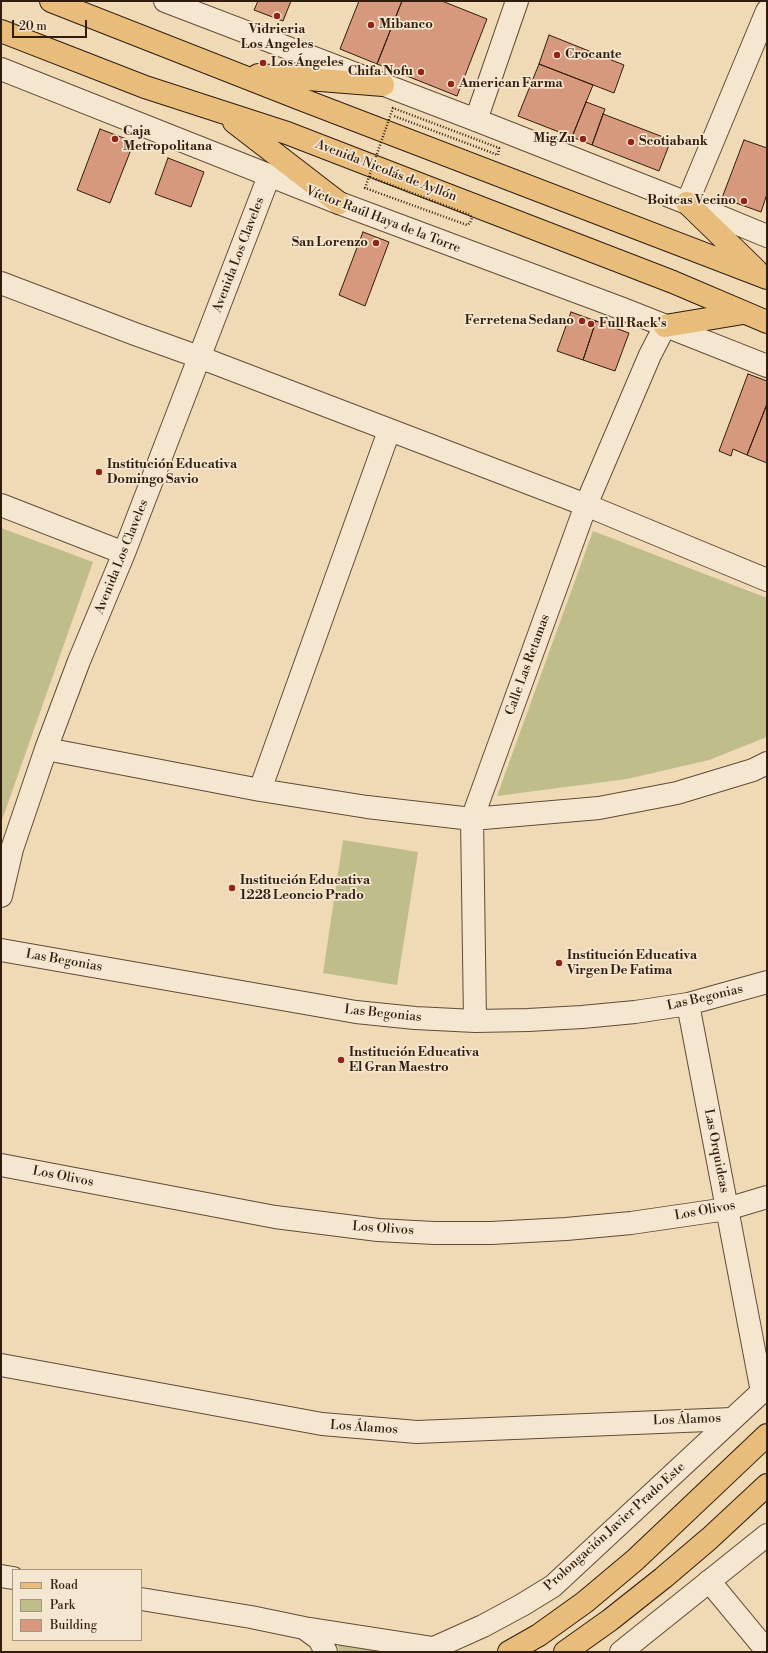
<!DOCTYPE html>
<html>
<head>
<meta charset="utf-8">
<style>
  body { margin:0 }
  #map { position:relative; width:768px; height:1653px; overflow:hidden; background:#f0d9b5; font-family:"Libre Bodoni",serif }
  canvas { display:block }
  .frame { position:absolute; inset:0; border:2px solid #301d0d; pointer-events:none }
  .legend { position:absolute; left:12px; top:1569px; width:130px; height:72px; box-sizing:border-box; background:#f5e6cf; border:1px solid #a69681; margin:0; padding:5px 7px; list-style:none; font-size:12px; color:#301d0d }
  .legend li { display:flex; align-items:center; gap:8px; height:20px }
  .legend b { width:20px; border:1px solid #a69681 }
  .scale { position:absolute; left:12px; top:20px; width:75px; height:18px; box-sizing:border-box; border:2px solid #301d0d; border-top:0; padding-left:5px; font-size:12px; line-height:14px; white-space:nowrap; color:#301d0d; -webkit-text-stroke:3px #f5e6cf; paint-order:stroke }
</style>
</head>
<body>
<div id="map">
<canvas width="768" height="1653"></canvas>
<div class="frame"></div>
<ul class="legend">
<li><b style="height:5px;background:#e8bc7a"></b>Road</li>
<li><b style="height:11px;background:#bfbe8a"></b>Park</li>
<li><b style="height:11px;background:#d7997d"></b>Building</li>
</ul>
<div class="scale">20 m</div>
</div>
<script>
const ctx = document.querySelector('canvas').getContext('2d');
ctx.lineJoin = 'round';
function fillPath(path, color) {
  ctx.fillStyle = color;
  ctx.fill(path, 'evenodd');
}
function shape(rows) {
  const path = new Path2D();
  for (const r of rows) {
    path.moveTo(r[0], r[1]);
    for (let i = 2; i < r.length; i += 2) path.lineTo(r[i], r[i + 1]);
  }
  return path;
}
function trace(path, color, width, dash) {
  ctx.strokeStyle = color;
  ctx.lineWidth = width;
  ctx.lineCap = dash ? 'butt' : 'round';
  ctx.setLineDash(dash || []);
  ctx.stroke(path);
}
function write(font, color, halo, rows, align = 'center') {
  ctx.font = font + ' "Libre Bodoni",serif';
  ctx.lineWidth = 3.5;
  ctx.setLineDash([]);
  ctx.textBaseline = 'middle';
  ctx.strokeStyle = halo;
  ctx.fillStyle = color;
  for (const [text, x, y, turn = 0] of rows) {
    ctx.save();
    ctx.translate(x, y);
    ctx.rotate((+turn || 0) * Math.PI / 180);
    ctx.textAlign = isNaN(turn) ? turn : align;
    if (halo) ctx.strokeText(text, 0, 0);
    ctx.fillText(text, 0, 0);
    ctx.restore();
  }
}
const green = shape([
  [1,528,93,562,1,823],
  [593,531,767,598,767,737,709,760,627,779,497,796],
  [343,840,418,852,397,985,323,973],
  [338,1642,378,1652,339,1652]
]);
const building = shape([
  [258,1,291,1,283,21,254,10,258,1],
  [359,1,402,1,377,64,340,49,359,1],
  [402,1,442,1,487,19,457,96,377,64,402,1],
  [549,35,624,65,614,93,539,64,549,35],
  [539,64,593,85,572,137,518,116,539,64],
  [586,102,605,109,592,145,572,137,586,102],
  [603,114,671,140,659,171,592,145,603,114],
  [100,129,134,142,110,203,77,190,100,129],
  [744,140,767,148,767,194,761,212,722,198,744,140],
  [168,158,204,172,191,207,155,194,168,158],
  [363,232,389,242,365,306,339,295,363,232],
  [571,312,596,321,583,360,557,351,571,312],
  [596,321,629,333,615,371,583,360,596,321],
  [748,374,767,381,767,404,747,455,733,449,731,456,719,451,748,374],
  [767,404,767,463,747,455,767,404]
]);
const minor = shape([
  [476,120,517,1],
  [687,203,767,11],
  [1,283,135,334,199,357,586,505,767,580],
  [1,505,124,553],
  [46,749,260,790,367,807,472,819,599,808,677,793,753,770,767,763],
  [260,790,389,431],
  [1,896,12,849,46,749,79,661,124,553,269,176],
  [1,950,356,1012,415,1018,475,1021,528,1020,582,1017,635,1012,688,1004,767,982],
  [688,1004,762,1392],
  [475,1021,472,819,586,505,650,355,665,326],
  [1,1165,275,1217,378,1230,434,1233,491,1233,566,1229,631,1223,727,1209,767,1197],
  [1,1365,322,1424,417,1432,732,1419],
  [1,1576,13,1578],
  [709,1581,767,1651],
  [141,1599,251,1617,304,1628,433,1648],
  [304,1628,319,1639,326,1652],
  [621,1652,767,1535]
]);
const tertiary = shape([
  [165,1,476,120,687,203,767,236],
  [1,69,339,203,623,309,767,366],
  [425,1652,483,1626,522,1605,553,1586,767,1387]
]);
const primary = shape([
  [51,1,298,98,767,278],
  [1,31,145,87,287,133,673,282,767,322],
  [258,75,383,85],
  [234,122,339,203],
  [687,203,756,270],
  [665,326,743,313],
  [509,1652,539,1635,585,1602,635,1560,767,1435],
  [565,1652,610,1620,663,1578,710,1538,767,1485]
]);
const pathBridge = shape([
  [370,177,470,215,472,218,470,223,467,225,365,188,393,108,499,148,498,155,394,116]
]);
const markers = [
  [277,16,4,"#8f2418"],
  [371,25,4,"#8f2418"],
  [557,55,4,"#8f2418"],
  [263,63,4,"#8f2418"],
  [421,72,4,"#8f2418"],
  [451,84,4,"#8f2418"],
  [115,139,4,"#8f2418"],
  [583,139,4,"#8f2418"],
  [631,142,4,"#8f2418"],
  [744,201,4,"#8f2418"],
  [376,243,4,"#8f2418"],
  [582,321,4,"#8f2418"],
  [591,324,4,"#8f2418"],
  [99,472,4,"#8f2418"],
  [232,888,4,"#8f2418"],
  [559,963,4,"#8f2418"],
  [341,1060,4,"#8f2418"]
];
const poiNames = [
  ["Mibanco",379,25],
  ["Vidrieria",277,30,"center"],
  ["Los Angeles",277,45,"center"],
  ["Crocante",565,55],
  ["Los Ángeles",271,63],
  ["Chifa Nofu",413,72,"right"],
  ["American Farma",459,84],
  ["Caja",123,132],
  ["Metropolitana",123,147],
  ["Mig Zu",575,139,"right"],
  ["Scotiabank",639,142],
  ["Boitcas Vecino",736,201,"right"],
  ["San Lorenzo",368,243,"right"],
  ["Ferretena Sedano",574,321,"right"],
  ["Full Rack's",599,324],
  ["Institución Educativa",107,465],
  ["Domingo Savio",107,480],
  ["Institución Educativa",240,881],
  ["1228 Leoncio Prado",240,896],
  ["Institución Educativa",567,956],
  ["Virgen De Fatima",567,971],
  ["Institución Educativa",349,1053],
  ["El Gran Maestro",349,1068]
];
const streetNames = [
  ["Avenida Nicolás de Ayllón",386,171,21],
  ["Víctor Raúl Haya de la Torre",383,220,21],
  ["Avenida Los Claveles",239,255,-69],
  ["Avenida Los Claveles",122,557,-68],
  ["Calle Las Retamas",528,665,-70],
  ["Las Begonias",64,961,10],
  ["Las Begonias",705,998,-13],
  ["Las Begonias",383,1014,6],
  ["Las Orquideas",716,1151,79],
  ["Los Olivos",63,1177,11],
  ["Los Olivos",705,1211,-10],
  ["Los Olivos",383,1229,4],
  ["Los Álamos",687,1420,-2],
  ["Los Álamos",364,1428,4],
  ["Prolongación Javier Prado Este",615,1527,-42]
];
fillPath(green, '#bfbe8a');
fillPath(building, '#d7997d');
trace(building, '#301d0d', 1);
trace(minor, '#604c37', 24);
trace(tertiary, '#604c37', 24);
trace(primary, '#301d0d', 24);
trace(minor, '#f5e6cf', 22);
trace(tertiary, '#f5e6cf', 22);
trace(primary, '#e8bc7a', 22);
trace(pathBridge, '#301d0d', 2.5, [1, 2]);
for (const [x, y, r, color] of markers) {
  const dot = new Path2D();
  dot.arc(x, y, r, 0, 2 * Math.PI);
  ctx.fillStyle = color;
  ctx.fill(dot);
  trace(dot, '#f5e6cf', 1.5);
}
write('bold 13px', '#301d0d', '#f5e6cf', poiNames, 'left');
write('13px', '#301d0d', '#f5e6cf', streetNames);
</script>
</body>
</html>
